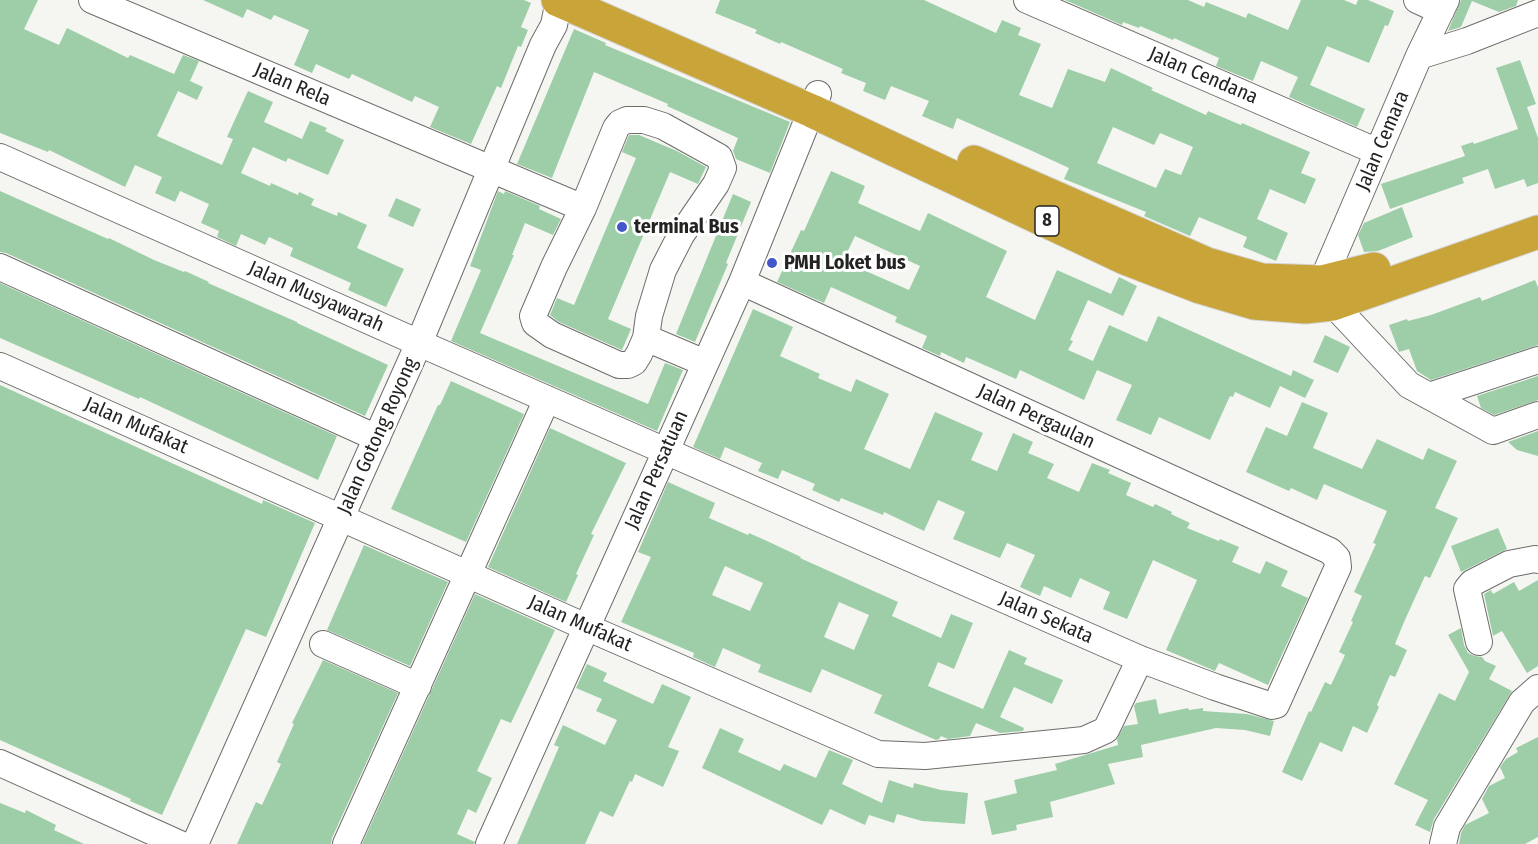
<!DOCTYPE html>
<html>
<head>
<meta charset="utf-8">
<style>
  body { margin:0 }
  canvas { display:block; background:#f5f6f2 }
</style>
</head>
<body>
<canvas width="1538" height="844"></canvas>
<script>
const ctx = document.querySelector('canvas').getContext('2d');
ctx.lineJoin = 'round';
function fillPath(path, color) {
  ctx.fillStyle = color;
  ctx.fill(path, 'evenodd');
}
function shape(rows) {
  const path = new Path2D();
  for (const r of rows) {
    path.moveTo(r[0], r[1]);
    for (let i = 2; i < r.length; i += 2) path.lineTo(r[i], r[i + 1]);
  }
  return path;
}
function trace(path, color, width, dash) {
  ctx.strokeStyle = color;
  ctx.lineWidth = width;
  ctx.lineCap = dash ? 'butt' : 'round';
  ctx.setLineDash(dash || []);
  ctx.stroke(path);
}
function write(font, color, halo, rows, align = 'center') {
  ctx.font = font + ' "Fira Sans Condensed",sans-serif';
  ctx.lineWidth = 6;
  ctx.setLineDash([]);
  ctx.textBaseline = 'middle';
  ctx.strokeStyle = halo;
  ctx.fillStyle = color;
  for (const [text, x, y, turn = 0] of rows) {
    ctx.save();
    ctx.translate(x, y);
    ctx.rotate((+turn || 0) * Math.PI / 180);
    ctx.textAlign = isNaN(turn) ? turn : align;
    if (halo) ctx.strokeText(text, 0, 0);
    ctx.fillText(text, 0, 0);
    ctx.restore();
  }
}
const building = shape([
  [0,0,38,0,24,29,59,45,67,28,128,58,130,55,174,74,183,55,199,61,190,81,203,87,197,100,178,91,157,136,222,165,233,139,227,137,248,91,273,102,264,122,302,139,310,121,327,128,325,131,344,140,328,175,288,158,286,162,253,147,241,173,270,186,271,183,298,195,299,192,314,199,311,205,337,216,338,212,367,225,357,248,404,269,386,307,348,290,351,283,290,256,293,248,269,237,265,245,241,234,236,246,217,237,219,231,201,223,209,204,180,191,175,202,155,193,162,177,135,165,125,187,49,150,48,152,0,133],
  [203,0,524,0,531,3,521,27,528,30,521,47,518,46,501,88,497,86,471,144,430,127,439,107,415,96,412,102,352,74,349,79,316,64,312,73,294,65,309,30,274,15,271,20,247,9,243,18],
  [720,0,924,0,996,33,1002,20,1021,28,1018,35,1041,44,1019,95,1052,108,1068,69,1105,82,1111,68,1153,88,1151,90,1206,115,1208,111,1241,125,1242,123,1310,152,1301,173,1316,179,1305,204,1270,189,1257,219,1288,233,1276,261,1243,247,1247,237,1199,217,1190,236,1144,216,1146,212,1064,179,1069,168,1030,150,957,118,953,129,922,116,929,101,891,86,885,100,863,91,866,83,841,73,843,69,781,42,780,44,755,33,757,30,715,13],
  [1113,127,1154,145,1160,133,1193,147,1181,175,1165,169,1156,188,1097,163],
  [1065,0,1188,0,1204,7,1206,2,1246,18,1248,13,1288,30,1301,0,1344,0,1356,5,1358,0,1368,0,1394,11,1388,26,1385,25,1369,63,1327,46,1310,85,1365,109,1357,127,1289,97,1298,77,1261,61,1253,81,1216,66,1219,58,1174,38,1173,40,1140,26,1139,28,1123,22,1122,25],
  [1461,0,1518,0,1516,6,1499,12,1472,1,1461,27,1448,31],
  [574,29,606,43,605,45,790,122,770,173,736,159,733,151,738,138,667,106,668,104,594,72,552,178,517,164],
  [1520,60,1536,104,1527,107,1538,138,1538,183,1527,187,1524,179,1495,189,1488,169,1462,178,1464,183,1390,209,1381,184,1465,156,1461,146,1473,142,1474,144,1518,129,1496,68],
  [629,135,639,135,677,151,706,167,698,184,670,172,608,319,631,329,622,350,559,322,550,315,557,298,574,305,636,158,622,152],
  [831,171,865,186,858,203,920,231,928,213,1007,251,986,297,1035,320,1057,270,1111,294,1119,277,1137,286,1123,316,1088,300,1070,340,1073,341,1068,350,1093,361,1109,325,1147,342,1158,316,1291,376,1293,370,1314,380,1305,398,1280,386,1270,408,1235,392,1233,397,1230,396,1210,440,1159,417,1151,435,1116,420,1132,385,1097,370,1084,400,1020,370,1016,379,966,357,964,363,941,352,940,356,922,348,927,336,895,322,897,317,831,287,824,303,777,282,801,230,804,231],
  [855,236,920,266,909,290,843,261],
  [0,191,108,239,109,238,154,260,184,272,185,271,209,282,208,283,297,322,297,323,388,365,365,416,6,253,0,252],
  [498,191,504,194,505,191,540,206,539,209,561,219,553,235,525,223,512,255,514,255,480,333,648,404,665,363,683,370,657,431,451,341,481,270,470,266],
  [733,194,751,202,726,263,728,264,695,342,676,334],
  [396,198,421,209,413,227,388,216],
  [1402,207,1413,237,1378,251,1364,252,1358,235,1364,223],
  [1535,280,1538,287,1538,345,1431,380,1417,371,1409,349,1399,352,1389,325,1407,319,1408,321,1431,315,1480,297,1482,301],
  [0,283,337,436,318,480,140,397,139,399,0,338],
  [753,309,793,327,780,356,820,374,818,378,851,392,856,379,889,394,864,449,910,469,935,412,983,433,971,460,997,471,1013,433,1033,442,1028,453,1054,464,1047,478,1079,492,1092,463,1110,470,1108,473,1131,483,1126,495,1153,507,1155,504,1172,512,1171,514,1190,523,1187,528,1219,541,1220,539,1239,547,1232,562,1260,574,1266,561,1288,571,1281,586,1308,598,1268,685,1219,663,1215,671,1166,650,1197,580,1153,560,1127,619,1103,609,1110,592,1080,578,1071,598,1044,586,1040,596,1020,587,1035,555,1007,543,1000,558,953,539,965,512,938,500,924,531,884,512,883,515,841,498,839,502,812,490,815,484,782,470,778,479,758,471,762,463,725,447,720,459,693,447],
  [1325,335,1350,347,1338,373,1313,362],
  [1538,376,1538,400,1494,415,1481,408,1477,396],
  [451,381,524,414,466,542,391,509,438,405,440,405],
  [0,385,262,504,263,500,315,523,266,637,246,629,162,815,130,801,131,799,0,740],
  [1302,402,1328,413,1313,448,1362,469,1377,439,1423,460,1428,448,1457,461,1435,508,1458,518,1430,578,1425,576,1404,622,1395,644,1407,650,1395,677,1390,675,1377,705,1379,707,1367,733,1353,726,1342,752,1320,742,1302,781,1282,772,1309,711,1311,712,1325,682,1331,685,1345,655,1339,652,1353,622,1351,621,1362,596,1354,592,1376,544,1373,543,1387,511,1324,484,1317,500,1291,488,1289,491,1246,472,1266,427,1287,436],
  [550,428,626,463,591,534,594,535,576,574,578,575,566,602,488,567],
  [1538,431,1538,456,1517,450,1508,442],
  [668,482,715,503,709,518,748,535,749,533,767,541,801,557,800,558,898,602,892,616,941,638,951,614,973,623,954,669,938,662,928,686,983,709,1009,650,1027,658,1024,664,1063,680,1052,704,1014,687,1000,717,1024,728,1023,731,1000,733,976,723,970,736,948,739,941,736,939,739,936,740,874,713,882,695,822,669,811,693,758,672,761,665,723,648,715,667,693,657,694,653,621,622,651,557,638,552],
  [725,566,763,583,750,611,712,595],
  [839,602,869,615,854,650,824,637],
  [1498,528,1507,549,1461,572,1451,546],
  [364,545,448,582,410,666,327,630],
  [1538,580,1538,666,1527,673,1502,631,1493,636,1484,594,1491,590,1493,594,1514,582,1519,591],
  [475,594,555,630,511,723,501,719,477,771,492,778,476,813,468,809,457,834,475,842,474,844,362,844],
  [1461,628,1464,645,1468,653,1475,656,1482,657,1485,661,1496,666,1489,679,1512,691,1434,819,1430,832,1415,825,1428,800,1394,784,1439,693,1455,701,1469,672,1448,635],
  [323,660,398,693,332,838,331,844,237,844,256,802,262,805,281,764,277,762,294,724,292,723],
  [587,664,607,673,603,681,653,704,662,684,691,697,668,747,679,751,663,787,635,774,632,782,630,781,613,817,600,811,585,844,517,844,559,747,554,745,563,725,605,745,617,720,596,711,602,699,576,688],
  [1156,699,1159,714,1188,708,1189,710,1203,708,1203,711,1247,714,1274,721,1270,736,1245,730,1216,728,1141,745,1143,757,1108,764,1115,784,1050,802,1053,817,1016,825,1017,830,992,835,984,801,1017,793,1014,780,1057,770,1055,764,1118,745,1117,739,1124,726,1138,724,1134,706,1136,703],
  [720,728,744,739,738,752,780,771,784,764,816,778,829,750,853,760,842,784,882,803,889,780,913,788,914,783,941,790,968,793,965,824,922,821,897,814,894,823,869,815,865,825,830,809,822,825,702,768],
  [1538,737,1538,837,1525,844,1459,844,1461,833,1465,825,1489,813,1482,799,1489,786,1505,778,1500,767,1506,759,1518,752,1516,748],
  [0,803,25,813,26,810,56,825,54,830,84,844,0,844]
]);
const minor = shape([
  [92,0,583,208],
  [1027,0,1378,152],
  [1417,0,1441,11],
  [1446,0,1419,56,1322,282,1333,304,1409,385,1493,431,1538,415],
  [1419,56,1467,41,1538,13],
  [627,120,644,120,663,126,719,157,723,168,716,184,681,235,663,270,649,316,646,338,639,354,634,362,628,365,619,365,552,335,535,323,533,316,554,267,583,208,616,128,620,123,627,120],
  [0,157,419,343,1140,659,1215,687,1272,706,1276,705,1338,567,1337,558,1330,551,742,282],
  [0,267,377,438],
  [646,338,705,363],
  [0,366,586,627,878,754,925,756,1084,740,1106,730,1140,659],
  [1429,396,1538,360],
  [1479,642,1467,589,1472,583,1509,564,1535,559,1538,560],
  [323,644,418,686],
  [0,763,180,844],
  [195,844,419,343,543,45,554,25,559,0],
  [346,844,547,399],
  [489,844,742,282,818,94],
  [1443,844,1447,827,1522,702,1538,688]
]);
const highway = shape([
  [558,0,812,111,1125,258,1200,287,1254,303,1305,307,1333,304,1538,232],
  [974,162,1207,264,1262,280,1322,282,1374,269]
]);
const markers = [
  [622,227,6,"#4456ca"],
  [772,263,6,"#4456ca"]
];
const shields = [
  [1047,221,24]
];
const shieldNames = [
  ["8",1047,221]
];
const streetNames = [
  ["Jalan Cendana",1203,76,23],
  ["Jalan Rela",292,85,23],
  ["Jalan Cemara",1383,141,-67],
  ["Jalan Musyawarah",316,297,24],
  ["Jalan Pergaulan",1036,417,25],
  ["Jalan Mufakat",136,426,24],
  ["Jalan Gotong Royong",378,436,-66],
  ["Jalan Persatuan",657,470,-66],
  ["Jalan Sekata",1046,618,24],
  ["Jalan Mufakat",580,624,24]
];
const poiNames = [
  ["terminal Bus",634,227],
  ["PMH Loket bus",784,263]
];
fillPath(building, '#9ecea7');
trace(minor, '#6d6e6b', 28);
trace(highway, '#d3d3d3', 35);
trace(minor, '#fff', 26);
trace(highway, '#c9a439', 33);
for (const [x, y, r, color] of markers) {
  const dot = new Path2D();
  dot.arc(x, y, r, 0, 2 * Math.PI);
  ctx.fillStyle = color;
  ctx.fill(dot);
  trace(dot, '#fff', 2);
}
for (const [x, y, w] of shields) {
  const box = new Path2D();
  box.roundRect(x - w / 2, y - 15, w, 30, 4.5);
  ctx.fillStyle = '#fff';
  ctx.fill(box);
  trace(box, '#232422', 1.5);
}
write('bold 18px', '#232422', null, shieldNames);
write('20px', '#232422', '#fff', streetNames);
write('bold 20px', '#232422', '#fff', poiNames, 'left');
</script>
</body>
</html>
